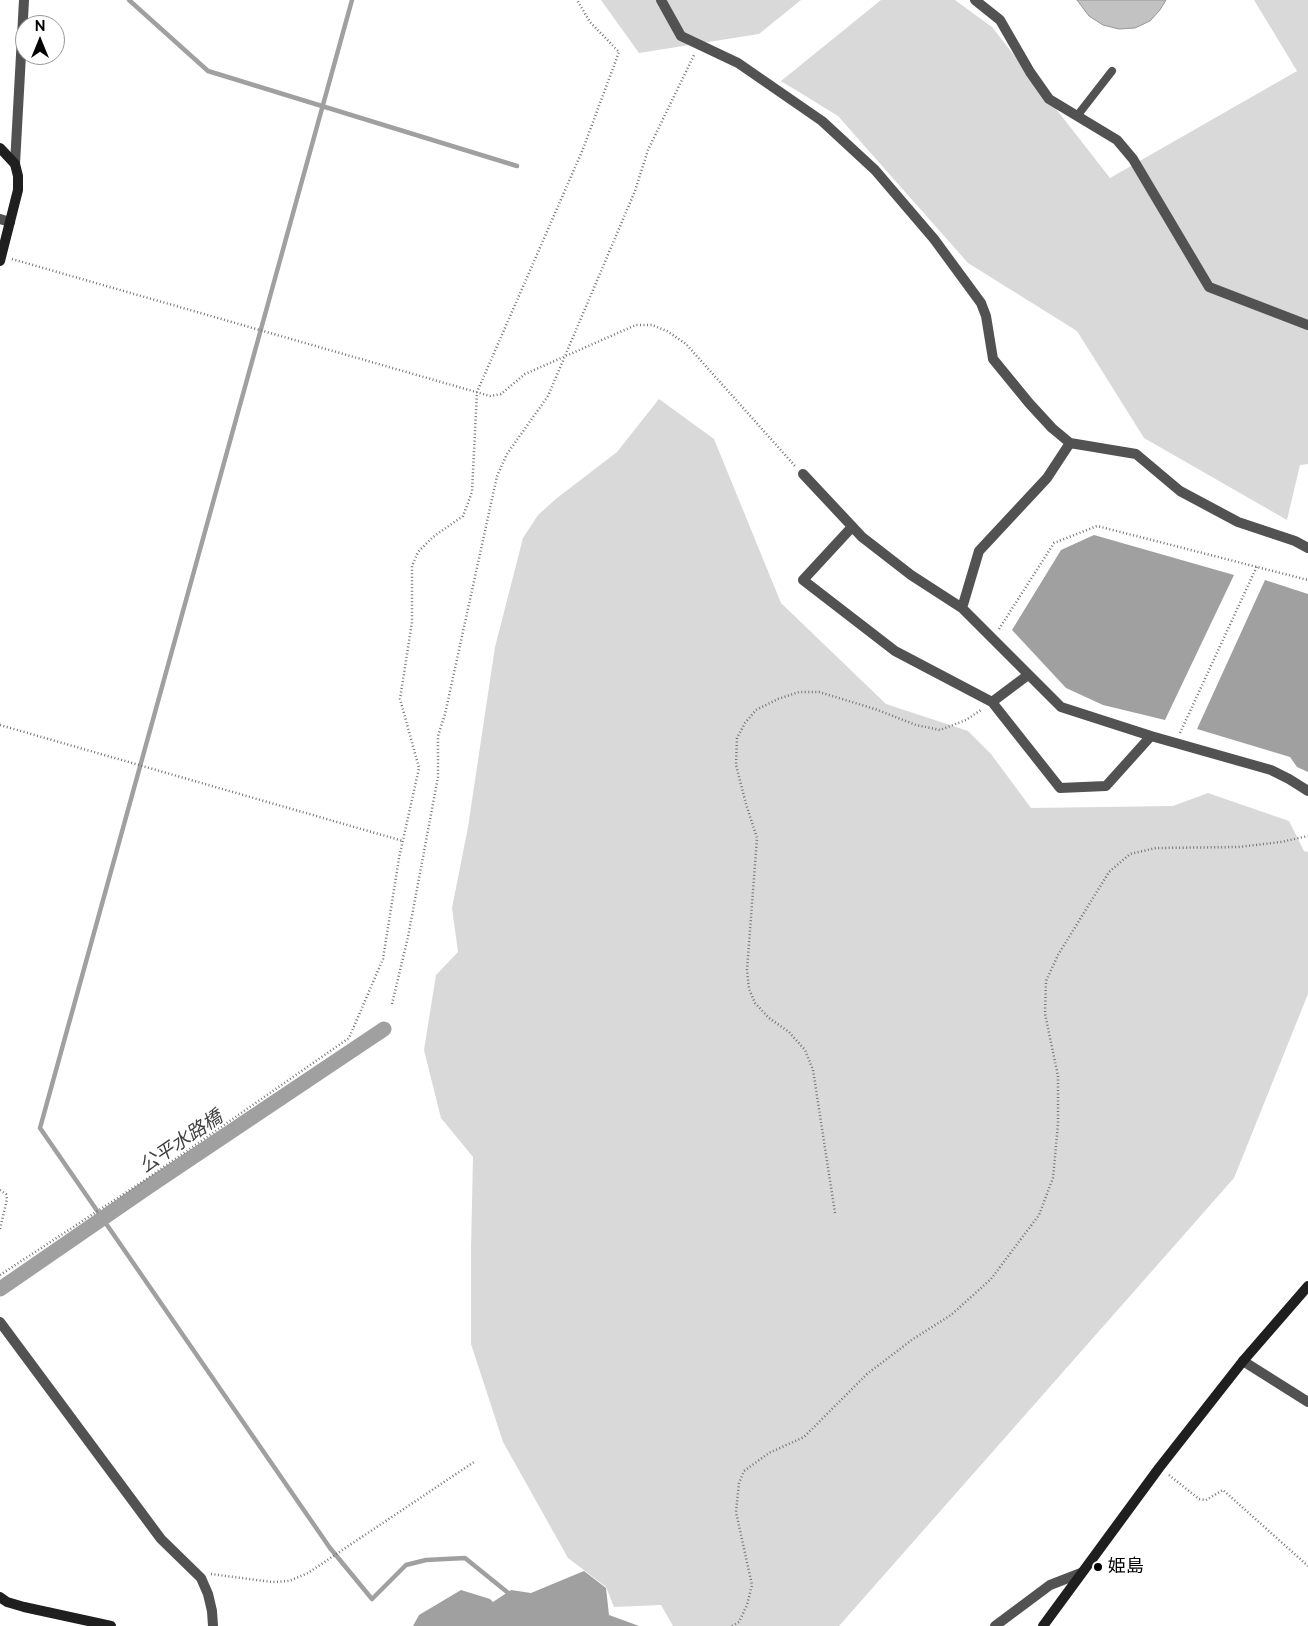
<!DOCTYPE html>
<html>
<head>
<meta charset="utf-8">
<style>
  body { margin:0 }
  #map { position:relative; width:1308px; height:1626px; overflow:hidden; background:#fff; font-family:Raleway,sans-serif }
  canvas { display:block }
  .north { position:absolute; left:15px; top:15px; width:50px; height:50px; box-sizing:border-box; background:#fff; border:1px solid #999; border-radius:50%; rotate:0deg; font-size:14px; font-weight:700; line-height:20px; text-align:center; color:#000 }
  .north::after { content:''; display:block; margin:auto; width:18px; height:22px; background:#000; clip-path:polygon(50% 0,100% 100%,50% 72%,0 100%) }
</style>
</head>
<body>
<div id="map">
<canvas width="1308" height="1626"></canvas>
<div class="north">N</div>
</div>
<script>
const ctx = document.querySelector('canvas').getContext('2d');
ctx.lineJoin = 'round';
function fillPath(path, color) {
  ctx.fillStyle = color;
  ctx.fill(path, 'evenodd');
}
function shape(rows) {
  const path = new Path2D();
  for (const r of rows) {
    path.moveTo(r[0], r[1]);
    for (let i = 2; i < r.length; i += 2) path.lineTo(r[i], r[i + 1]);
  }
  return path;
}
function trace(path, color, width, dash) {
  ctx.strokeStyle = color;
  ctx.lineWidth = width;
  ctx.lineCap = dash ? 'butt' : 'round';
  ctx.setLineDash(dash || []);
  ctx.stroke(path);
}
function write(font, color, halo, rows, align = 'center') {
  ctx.font = font + ' Raleway,"Noto Sans JP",sans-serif';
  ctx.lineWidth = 4;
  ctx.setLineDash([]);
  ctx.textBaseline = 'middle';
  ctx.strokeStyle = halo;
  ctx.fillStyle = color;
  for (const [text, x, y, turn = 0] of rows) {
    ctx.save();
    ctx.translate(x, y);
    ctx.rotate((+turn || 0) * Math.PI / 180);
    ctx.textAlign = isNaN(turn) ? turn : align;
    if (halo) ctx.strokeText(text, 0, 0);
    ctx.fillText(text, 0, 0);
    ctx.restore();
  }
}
const green = shape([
  [601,0,801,0,759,34,639,53],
  [881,0,955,0,992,27,1110,178,1297,71,1254,0,1308,0,1308,464,1300,465,1287,520,1144,438,1077,331,968,263,838,116,781,81],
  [659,399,714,439,781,603,886,704,968,731,991,754,1031,808,1173,806,1208,793,1289,821,1304,851,1308,852,1308,994,1234,1178,839,1626,673,1626,661,1605,614,1607,606,1587,568,1558,503,1442,471,1344,471,1249,473,1157,441,1118,424,1050,436,975,458,952,452,908,468,827,495,647,523,538,538,515,557,498,617,452]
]);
const water = shape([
  [1094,535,1234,575,1165,720,1103,705,1066,688,1012,630,1061,550],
  [1265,580,1308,594,1308,772,1297,767,1290,757,1197,729],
  [584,1571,606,1588,609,1615,639,1626,413,1626,419,1615,461,1590,490,1599,493,1602,511,1590,531,1593]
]);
const stream = shape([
  [129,0,208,71,517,166],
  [352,0,40,1128,330,1548,372,1599,406,1565,426,1560,465,1558,512,1596]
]);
const canal = shape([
  [0,1289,151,1185,384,1029]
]);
const building = shape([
  [1077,0,1166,0,1160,10,1150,21,1135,28,1119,29,1103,25,1089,16,1077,0]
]);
const path = shape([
  [12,259,490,396,501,394,525,374,620,332,636,325,652,325,667,331,686,344,795,466],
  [999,629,1054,543,1097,526,1308,580],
  [0,725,403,841],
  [1180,733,1257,566],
  [392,1004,408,937,438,777,438,736,445,714,497,476,507,454,548,396,635,191,648,150,694,55],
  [0,1190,6,1194,7,1199,0,1229],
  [835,1213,813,1070,805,1050,789,1032,769,1018,755,1003,749,989,747,970,757,838,746,804,736,765,737,738,745,723,756,710,778,699,799,692,819,692,875,709,916,725,940,730,966,720,981,710],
  [0,1275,142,1182,349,1038,383,959,399,858,419,768,400,699,412,622,412,566,418,552,433,537,463,516,472,492,477,392,583,149,619,52,590,22,577,0],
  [1169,1475,1199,1499,1206,1500,1223,1490,1308,1566],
  [211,1574,272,1582,289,1581,308,1573,474,1462],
  [732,1626,739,1622,747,1605,752,1585,736,1512,739,1483,744,1471,769,1453,804,1437,867,1374,913,1339,951,1315,991,1279,1039,1215,1053,1178,1058,1124,1058,1076,1045,1014,1046,981,1058,955,1109,872,1130,854,1156,848,1238,847,1281,842,1308,836]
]);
const lane = shape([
  [1077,116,1112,71]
]);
const street = shape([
  [661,0,681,36,738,63,822,121,875,170,934,239,981,303,986,316,993,359,1029,403,1052,428,1070,443,1136,454,1180,491,1238,522,1295,541,1308,548],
  [975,0,1000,20,1030,72,1049,99,1117,140,1133,159,1209,287,1308,325],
  [15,164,24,0],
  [0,219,10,222],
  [803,474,862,537,911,575,962,608,1061,707,1151,736,1271,770,1289,779,1308,791],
  [852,527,803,580,895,651,992,702,1060,788,1106,786,1151,736],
  [962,608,979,551,1047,478,1070,443],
  [992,702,1028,675],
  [0,1322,161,1539,201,1578,208,1594,212,1611,213,1626],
  [1243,1361,1308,1402],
  [995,1626,1050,1585,1081,1573]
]);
const secondary = shape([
  [0,148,15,164,18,176,18,190,0,261],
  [0,1597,7,1602,24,1607,111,1626],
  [1043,1626,1159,1468,1243,1361,1308,1286]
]);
const markers = [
  [1098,1567,5,"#000"]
];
const poiNames = [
  ["姫島",1108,1567]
];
const waterNames = [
  ["公平水路橋",181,1142,-34]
];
fillPath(green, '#d9d9d9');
fillPath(water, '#a0a0a0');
trace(stream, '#a0a0a0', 4.5);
trace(canal, '#a0a0a0', 15);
fillPath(building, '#c2c2c2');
trace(building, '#969696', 1);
trace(path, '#747474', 2.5, [1, 2.5]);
trace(lane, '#525252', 8);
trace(street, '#525252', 10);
trace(secondary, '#1f1f1f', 10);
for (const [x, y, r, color] of markers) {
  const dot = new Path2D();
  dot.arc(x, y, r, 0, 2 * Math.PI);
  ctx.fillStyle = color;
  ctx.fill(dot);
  trace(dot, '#fff', 2);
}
write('18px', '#000', '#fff', poiNames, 'left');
write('italic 19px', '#414141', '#fff', waterNames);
</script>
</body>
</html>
